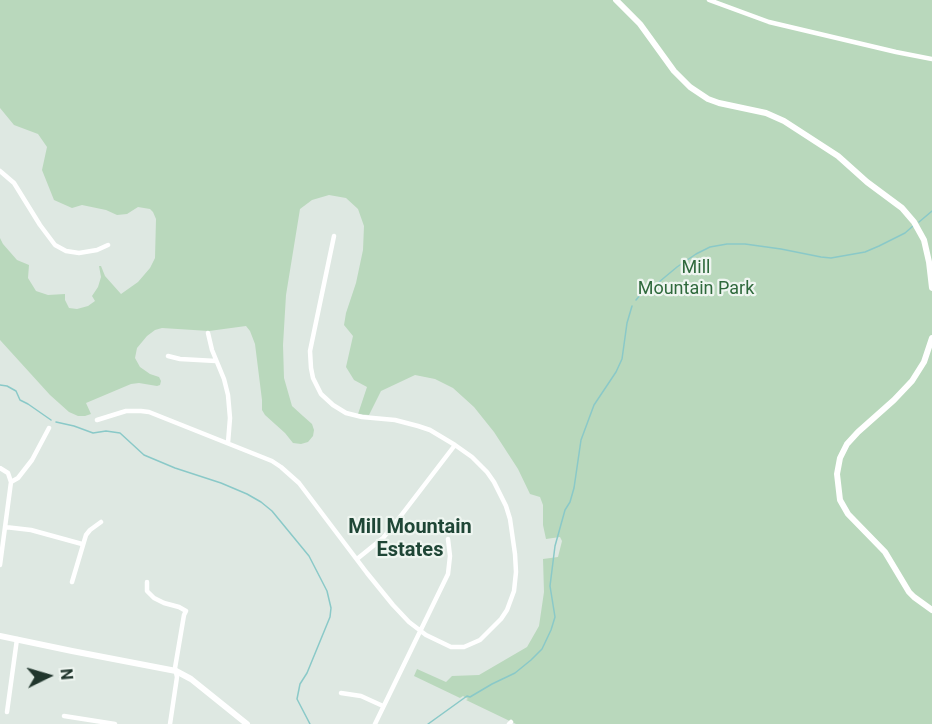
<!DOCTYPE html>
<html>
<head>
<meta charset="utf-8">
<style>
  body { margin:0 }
  #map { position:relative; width:932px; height:724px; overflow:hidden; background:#dee8e2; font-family:Roboto,sans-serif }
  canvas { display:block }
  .north { position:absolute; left:18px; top:646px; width:60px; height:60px; -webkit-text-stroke:4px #eef5f0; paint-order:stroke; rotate:85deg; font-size:16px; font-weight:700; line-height:24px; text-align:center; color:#21362d }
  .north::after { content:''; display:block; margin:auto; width:21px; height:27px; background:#21362d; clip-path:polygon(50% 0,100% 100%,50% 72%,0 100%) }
</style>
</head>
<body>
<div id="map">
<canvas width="932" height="724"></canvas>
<div class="north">N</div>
</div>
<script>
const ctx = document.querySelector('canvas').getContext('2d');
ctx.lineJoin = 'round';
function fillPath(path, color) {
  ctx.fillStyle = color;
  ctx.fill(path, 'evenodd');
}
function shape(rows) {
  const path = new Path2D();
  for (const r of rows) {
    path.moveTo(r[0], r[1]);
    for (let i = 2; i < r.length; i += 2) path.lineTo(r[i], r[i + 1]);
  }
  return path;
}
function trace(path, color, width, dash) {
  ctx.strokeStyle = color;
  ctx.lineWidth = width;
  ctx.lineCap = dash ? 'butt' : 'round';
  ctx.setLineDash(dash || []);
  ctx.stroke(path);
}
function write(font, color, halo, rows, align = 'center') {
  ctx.font = font + ' Roboto,sans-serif';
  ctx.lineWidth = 4.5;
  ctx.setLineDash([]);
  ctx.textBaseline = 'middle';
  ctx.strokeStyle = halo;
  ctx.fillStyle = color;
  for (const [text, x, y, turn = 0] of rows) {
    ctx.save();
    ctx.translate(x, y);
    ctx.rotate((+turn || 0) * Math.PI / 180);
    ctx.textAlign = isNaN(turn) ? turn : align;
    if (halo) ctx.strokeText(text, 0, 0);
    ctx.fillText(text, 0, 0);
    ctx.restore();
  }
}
const green = shape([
  [0,0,932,0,932,724,516,724,466,700,468,699,463,696,460,698,414,676,417,669,446,682,452,676,479,675,527,647,539,626,544,592,543,559,558,557,562,541,560,537,546,539,543,525,543,505,540,497,530,494,518,469,494,432,474,407,453,388,435,379,415,375,381,391,369,415,358,414,367,387,354,380,346,367,353,336,344,325,346,313,356,283,363,250,364,226,358,209,346,198,329,195,312,200,300,209,286,295,283,345,284,378,292,406,303,416,312,424,314,430,313,436,308,442,301,444,293,443,285,433,265,415,262,410,262,400,255,344,250,331,246,326,209,331,162,328,155,330,147,336,137,348,135,358,140,367,150,374,159,377,161,381,160,385,157,386,139,383,131,384,86,403,91,414,85,416,78,416,69,412,50,395,0,340,0,238,3,244,17,260,29,265,28,278,36,291,48,295,65,294,65,300,69,308,77,309,88,306,95,301,92,296,98,287,101,277,99,266,101,266,105,276,121,294,138,282,150,268,155,258,156,219,153,212,150,209,138,207,127,214,117,215,106,210,82,205,72,208,54,200,42,170,47,147,38,134,14,125,0,108]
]);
const stream = shape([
  [919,222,932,211],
  [636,300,641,294,653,287,677,267,696,254,710,247,727,244,745,244,781,249,821,257,831,258,865,252,879,246,905,233,913,226],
  [0,385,7,386,16,391,20,400,28,404,51,420],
  [56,422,74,426,93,433,106,431,120,433,144,455,175,468,221,483,247,494,261,502,272,511,309,556,327,591,331,608,330,617,307,673,300,684,297,699,310,724],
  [428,724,467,696,470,697,492,684,515,673,531,660,542,649,551,630,555,617,550,586,555,546,565,510,570,502,574,488,581,440,594,405,616,372,622,359,627,323,632,306]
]);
const minor = shape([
  [709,0,769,22,896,52,932,59],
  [0,171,14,183,40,225,55,245,66,251,79,253,97,250,108,245],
  [208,333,212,350,224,379,228,395,230,418,228,443],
  [168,356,180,359,216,361],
  [97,420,126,411,141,411,149,412,272,461,281,467,299,483,367,573,393,605,409,622,426,635,451,647,464,647,480,640,501,619,507,610,514,591,516,572,515,554,510,519,506,506,494,482,487,472,472,457,455,445,430,430,418,426,395,420,362,417,346,413,333,405,321,394,313,378,311,368,310,351,334,236],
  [0,468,8,473,11,482,0,565],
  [11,482,18,478,32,460,49,428],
  [5,527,31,530,82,544],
  [357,559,383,538,393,526,455,445],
  [72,582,86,535,90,530,101,522],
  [147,582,147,591,154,598,164,603,179,607,186,611,184,615,175,668,177,677,170,724],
  [341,693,361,696,383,706],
  [7,712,17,639],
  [64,716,115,724],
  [375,724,448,574,450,556,448,539],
  [509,724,511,722]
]);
const tertiary = shape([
  [616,0,640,24,674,71,690,87,708,99,719,103,766,113,784,121,838,156,867,182,902,208,914,222,924,240,929,262,932,288],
  [932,338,924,362,912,381,894,400,858,432,847,444,840,458,837,474,840,500,848,514,885,552,909,592,914,597,932,610],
  [0,636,72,651,176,671,191,679,247,724]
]);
const parkNames = [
  ["Mill",696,268],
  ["Mountain Park",696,289]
];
const neighbourhoodNames = [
  ["Mill Mountain",410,528],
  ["Estates",410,551]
];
fillPath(green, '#b9d8bc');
trace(stream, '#8ac9c8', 1.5);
trace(minor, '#fff', 4.5);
trace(tertiary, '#fff', 6);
write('18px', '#2f693c', '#eef5f0', parkNames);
write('bold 20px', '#1f4636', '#eef5f0', neighbourhoodNames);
</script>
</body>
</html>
